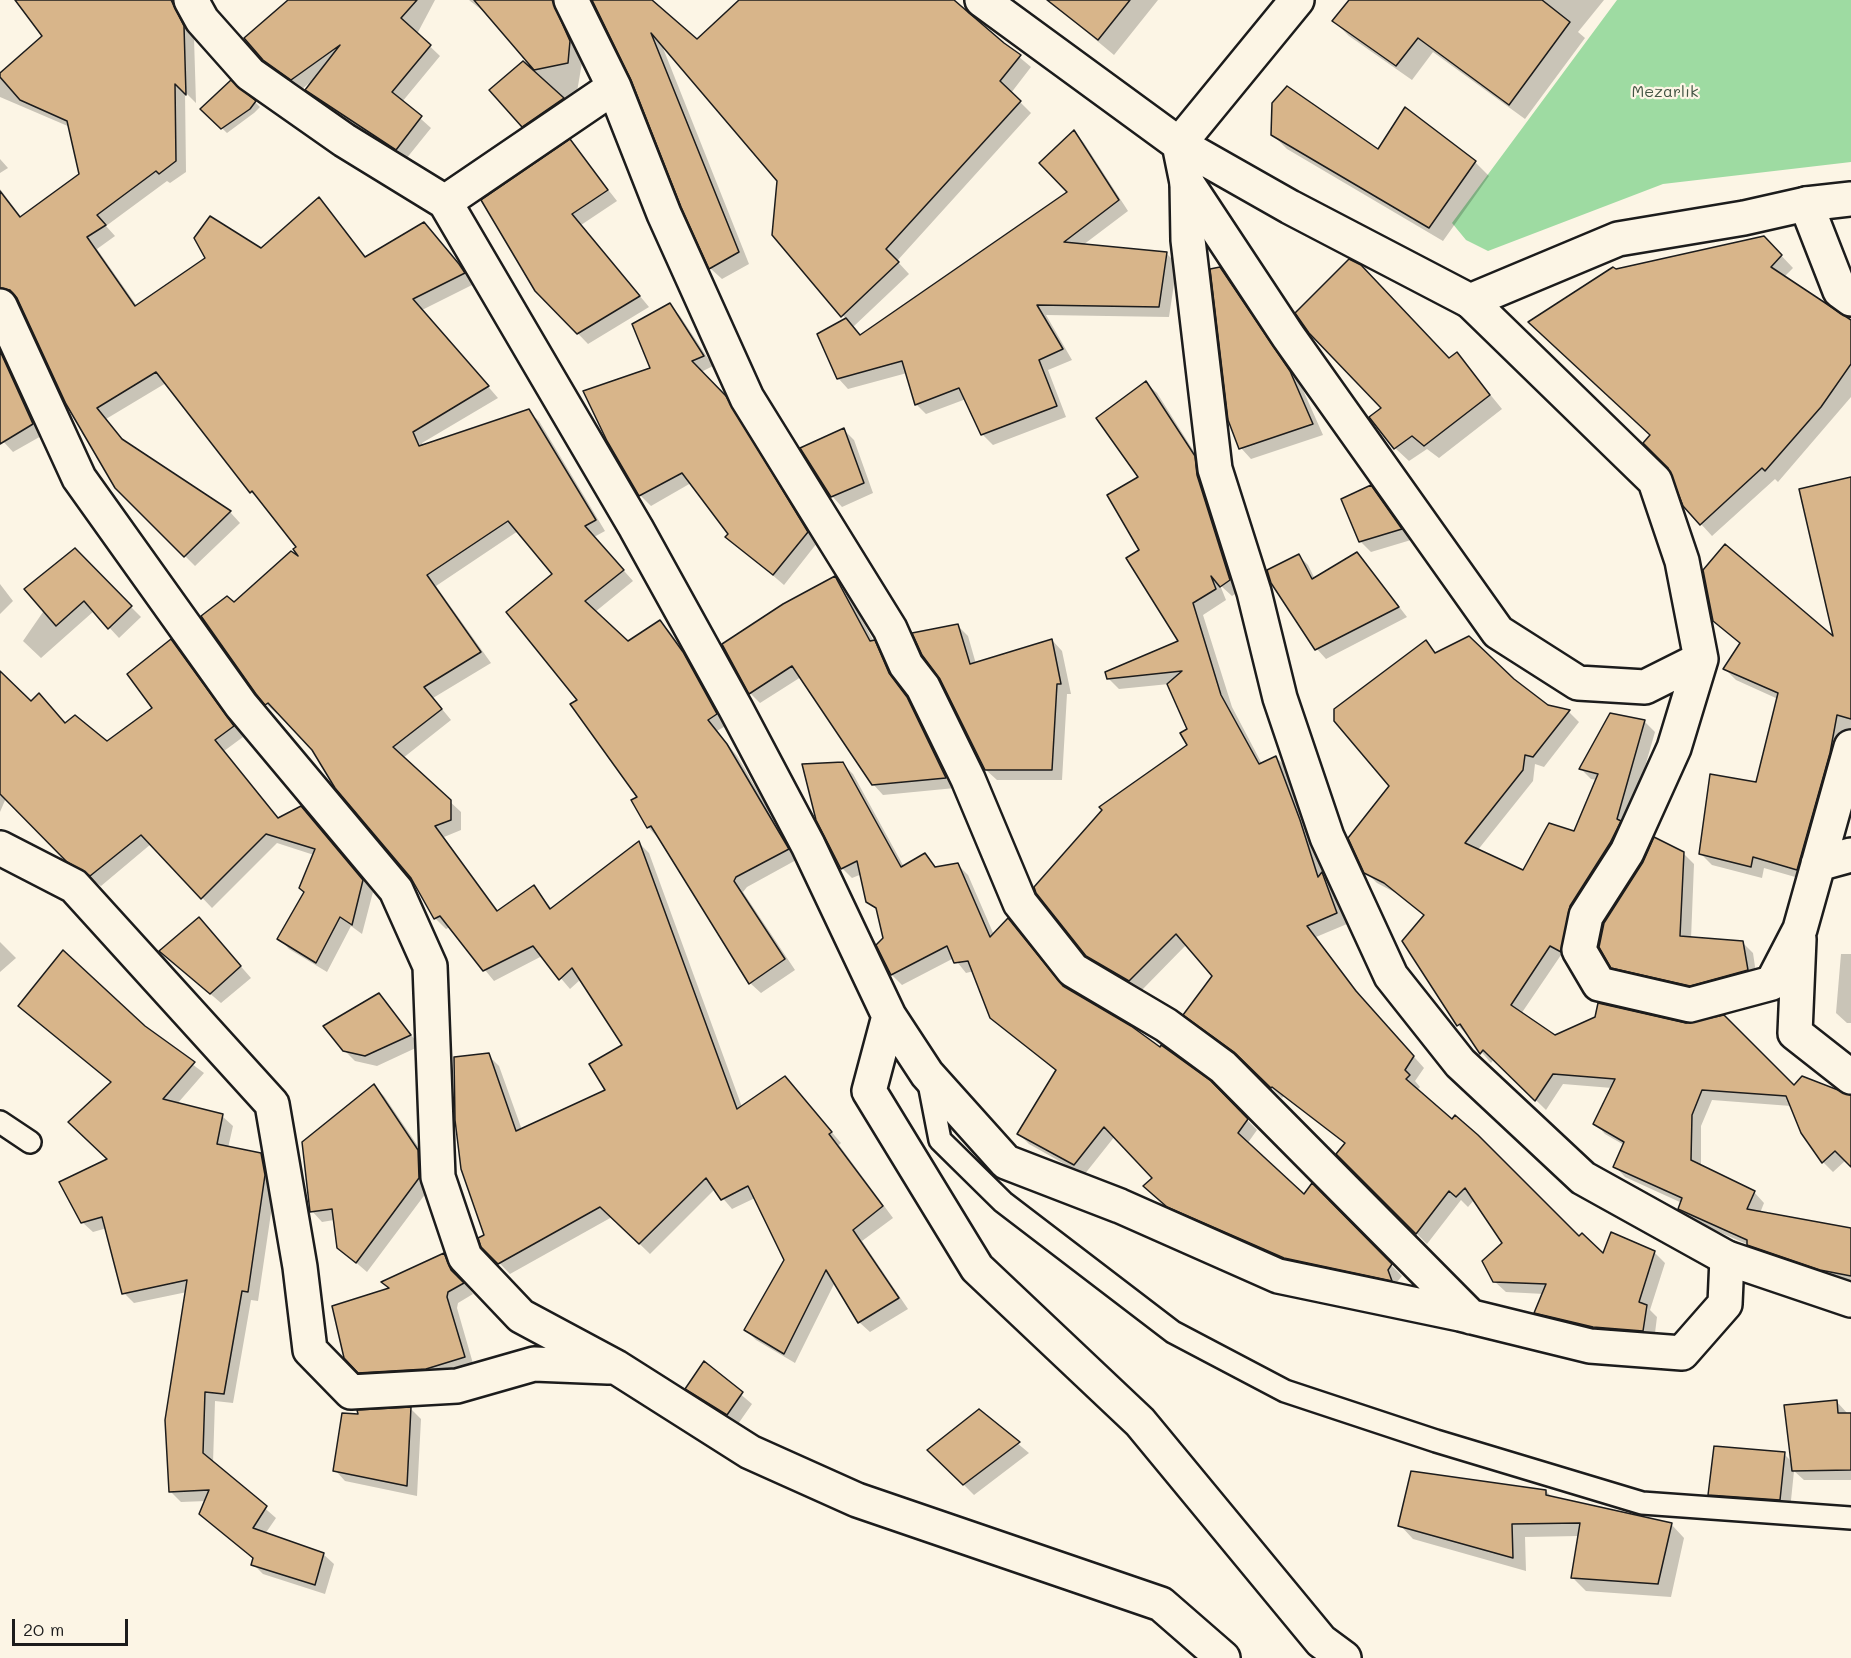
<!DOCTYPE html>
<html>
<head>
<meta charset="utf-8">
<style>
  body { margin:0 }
  #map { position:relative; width:1851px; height:1658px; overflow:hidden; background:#fcf5e5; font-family:Mali,sans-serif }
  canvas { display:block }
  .scale { position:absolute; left:12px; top:1619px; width:116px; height:27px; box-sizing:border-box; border:3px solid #1c1c1c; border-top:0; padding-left:8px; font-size:18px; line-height:21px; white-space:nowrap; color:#1c1c1c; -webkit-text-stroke:4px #fcf5e5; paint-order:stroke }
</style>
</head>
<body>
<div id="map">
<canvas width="1851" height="1658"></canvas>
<div class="scale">20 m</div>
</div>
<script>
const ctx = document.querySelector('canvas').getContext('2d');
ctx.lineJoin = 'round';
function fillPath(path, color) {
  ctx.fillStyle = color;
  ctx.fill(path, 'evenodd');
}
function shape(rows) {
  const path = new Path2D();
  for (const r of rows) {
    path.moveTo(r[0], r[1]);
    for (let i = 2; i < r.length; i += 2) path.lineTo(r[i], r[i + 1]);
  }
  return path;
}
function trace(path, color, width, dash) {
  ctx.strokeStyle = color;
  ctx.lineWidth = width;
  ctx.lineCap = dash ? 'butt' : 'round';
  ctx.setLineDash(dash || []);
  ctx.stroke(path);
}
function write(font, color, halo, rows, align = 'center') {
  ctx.font = font + ' Mali,sans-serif';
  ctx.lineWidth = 4.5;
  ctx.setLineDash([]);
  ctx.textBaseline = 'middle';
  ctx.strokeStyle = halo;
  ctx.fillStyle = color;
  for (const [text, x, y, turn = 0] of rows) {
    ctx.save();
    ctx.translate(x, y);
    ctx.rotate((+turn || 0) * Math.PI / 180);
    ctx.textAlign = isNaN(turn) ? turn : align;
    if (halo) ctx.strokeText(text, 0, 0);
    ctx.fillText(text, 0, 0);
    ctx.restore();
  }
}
const green = shape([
  [1617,0,1851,0,1851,162,1663,184,1488,251,1466,240,1452,223]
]);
const shadow = shape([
  [85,0,171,0,183,15,194,38,196,103,185,92,186,172,170,183,167,181,106,226,115,236,97,249,137,306,262,250,319,199,367,258,434,234,469,276,474,284,422,310,498,398,422,443,424,446,528,411,539,421,605,531,594,537,633,581,595,612,628,643,660,621,670,632,693,664,727,725,717,731,737,756,798,859,747,887,743,892,795,970,761,993,750,983,658,838,648,827,640,797,579,700,554,574,518,531,436,586,491,663,433,698,451,720,403,758,461,812,461,830,444,837,499,912,534,887,552,909,639,843,649,853,742,1107,785,1078,841,1143,839,1145,893,1218,862,1241,908,1309,870,1332,859,1322,835,1282,795,1363,756,1340,746,1330,786,1260,755,1198,732,1209,715,1189,650,1254,612,1217,510,1274,483,1246,486,1236,488,1055,499,1066,522,1130,607,1091,624,1046,581,979,570,989,542,956,494,981,450,927,446,929,435,918,412,877,313,749,279,713,277,714,266,704,234,604,303,561,298,547,262,502,251,492,166,383,106,419,126,443,230,512,240,523,195,566,116,487,19,300,14,297,0,302,0,189,22,218,81,175,70,127,0,97,0,75],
  [290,0,435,0,417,34,440,56,402,102,431,128,406,159,317,100,307,90,313,80,302,89,264,59],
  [469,0,532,0,487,14],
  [595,0,649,0,697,41,741,0,955,0,960,7,1031,67,1011,93,1031,113,897,261,909,274,853,327,861,336,1070,193,1074,132,1084,143,1128,211,1083,245,1166,253,1177,264,1169,317,1046,315,1072,360,1048,370,1066,417,993,445,983,435,966,399,926,414,916,404,907,373,848,389,838,378,847,320,773,235,779,181,661,43,749,264,722,279,710,268,633,80],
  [1048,0,1158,0,1114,55],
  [1351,0,1604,0,1578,32,1585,38,1525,119,1433,52,1412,80,1349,36,1334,21],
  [553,8,564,18,583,57,574,109,534,136,491,91,527,60],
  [255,102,260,107,254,113,227,133,202,109],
  [1405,109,1475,162,1489,176,1443,241,1287,149,1273,135,1378,151],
  [570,141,617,201,581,225,649,307,588,344,536,290],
  [0,159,8,168,0,173],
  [1776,250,1793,268,1784,277,1823,301,1839,315,1851,319,1851,397,1778,482,1775,479,1712,536,1701,524,1652,436,1616,271],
  [1220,269,1230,279,1300,383,1323,435,1251,459,1241,448],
  [670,305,680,316,713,366,701,372,736,408,817,543,784,585,727,536,730,534,691,483,651,506,640,495,652,369],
  [0,341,43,435,13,452,0,438],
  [1457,354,1502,409,1439,458,1427,449,1409,461,1395,448,1449,359],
  [1146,383,1157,393,1205,469,1240,591,1232,596,1220,585,1226,600,1203,615,1232,707,1262,764,1276,757,1287,768,1324,876,1332,884,1347,924,1316,937,1367,1004,1424,1068,1415,1081,1420,1087,1417,1090,1579,1238,1604,1255,1654,1252,1665,1263,1650,1310,1657,1317,1654,1341,1547,1323,1536,1313,1544,1294,1506,1292,1494,1281,1504,1243,1474,1200,1468,1207,1461,1200,1427,1244,1338,1154,1346,1144,1284,1096,1282,1098,1247,1063,1185,1014,1214,975,1187,944,1141,991,1098,966,1087,955,1189,746,1189,729,1169,684,1119,689,1108,678,1180,641,1141,551,1140,477],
  [844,430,854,440,873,493,842,507,832,496],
  [1851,479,1851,746,1809,881,1764,868,1762,878,1712,865,1700,853,1757,784,1778,699,1736,680,1725,669,1741,644,1714,620,1835,640],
  [1371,487,1381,498,1411,540,1371,552,1360,541],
  [1299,556,1308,565,1315,579,1366,564,1407,617,1326,659,1317,649,1272,582],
  [81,557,141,617,119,638,94,611,41,658,23,641],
  [835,578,845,588,874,642,885,653,899,685,917,709,955,788,883,795,873,784,801,677,760,703,750,693],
  [0,584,13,601,0,614],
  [958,626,968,636,976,664,1052,640,1062,651,1071,694,1067,694,1062,780,997,780,986,770],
  [171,641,243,737,224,751,279,819,301,807,373,892,362,934,351,926,327,972,289,949,279,938,305,892,314,855,277,843,212,908,151,844,101,886,79,871,6,798,0,812,0,675,31,703,66,724,107,743,154,708],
  [1426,642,1437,654,1513,680,1548,707,1569,712,1579,722,1544,767,1535,764,1533,781,1477,851,1524,872,1575,833,1597,780,1591,779,1581,769,1645,722,1655,732,1627,829,1572,961,1561,955,1521,1014,1554,1037,1851,1097,1851,1165,1846,1160,1833,1172,1823,1162,1791,1106,1712,1100,1701,1126,1701,1166,1754,1192,1764,1203,1760,1213,1851,1229,1851,1283,1759,1255,1749,1245,1691,1220,1681,1209,1682,1203,1625,1177,1615,1166,1624,1145,1605,1134,1595,1123,1612,1088,1563,1084,1546,1110,1494,1059,1491,1063,1458,1025,1404,942,1425,916,1396,893,1377,883,1366,872,1390,786],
  [843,764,853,774,904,867,925,855,937,868,958,865,968,875,994,935,1008,920,1066,989,1210,1082,1257,1130,1247,1144,1304,1196,1312,1186,1402,1276,1397,1282,1401,1290,1295,1268,1179,1216,1156,1196,1154,1178,1115,1136,1084,1175,1029,1144,1019,1134,1057,1072,991,1017,974,971,966,973,954,958,902,985,892,975,878,911,868,901,862,874,852,878,842,868],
  [1683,853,1694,864,1691,939,1742,942,1753,953,1757,980,1701,995,1623,978,1612,967],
  [209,930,251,978,221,1003,172,961],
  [0,942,16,958,0,972],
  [1841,954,1851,954,1851,1023,1847,1023,1836,1013],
  [379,995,420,1046,377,1066,355,1061,344,1050],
  [31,1016,128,1016,204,1073,177,1104,222,1116,233,1126,228,1148,261,1154,271,1165,275,1186,258,1301,251,1300,233,1403,215,1401,213,1463,276,1518,265,1534,323,1554,334,1564,325,1594,263,1574,253,1564,255,1559,201,1514,206,1501,181,1502,171,1492,187,1292,134,1303,124,1293,107,1228,93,1232,82,1222,109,1160,112,1083],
  [374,1086,384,1096,428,1161,429,1189,367,1272,338,1247,334,1220,322,1222,312,1211],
  [444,1255,473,1294,458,1303,457,1308,474,1367,370,1383,346,1358,390,1289],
  [704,1363,752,1404,738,1424,698,1399,687,1389],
  [1837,1402,1848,1414,1851,1414,1851,1480,1804,1480,1794,1471,1790,1510,1720,1505,1709,1494,1784,1454,1792,1462],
  [411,1409,421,1419,417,1496,345,1481,335,1470,360,1416],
  [979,1411,1029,1453,974,1495,929,1450],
  [1546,1491,1553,1498,1671,1524,1684,1538,1671,1597,1586,1591,1572,1577,1579,1536,1525,1537,1526,1571,1413,1539,1400,1525]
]);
const building = shape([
  [15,0,171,0,184,26,186,95,175,84,176,161,159,174,156,171,97,215,106,225,87,237,135,306,205,258,194,238,210,216,261,248,319,197,365,257,424,222,459,264,465,273,413,299,489,386,413,432,419,446,529,409,596,520,585,526,624,570,585,601,628,641,660,620,683,652,717,714,708,720,727,744,789,849,736,877,734,881,785,959,749,984,651,826,647,828,631,800,637,797,570,704,577,700,506,612,552,574,508,521,427,575,481,652,424,687,442,709,393,747,451,800,451,820,435,826,497,911,534,885,550,909,639,841,737,1109,785,1076,832,1132,829,1134,883,1206,853,1230,899,1298,858,1323,826,1270,784,1354,744,1330,784,1260,748,1186,721,1200,706,1178,639,1244,600,1207,498,1264,481,1247,478,1238,484,1235,461,1169,455,1120,454,1057,489,1053,516,1131,605,1090,589,1064,622,1045,572,968,559,980,533,946,483,971,440,916,434,919,411,878,335,788,312,750,268,703,265,705,256,694,201,616,227,596,234,602,291,551,298,556,293,549,296,547,252,491,250,493,156,372,97,408,122,439,231,511,184,557,115,488,66,404,17,298,10,290,0,288,0,191,20,217,79,174,67,121,20,100,0,77,0,73,42,36,15,0],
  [288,0,417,0,401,18,431,45,392,92,422,116,396,150,305,90,340,45,291,80,263,60,244,38,288,0],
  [474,0,552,0,570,41,568,63,534,70,474,0],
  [592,0,652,0,697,39,739,0,954,0,1004,43,1021,55,1000,81,1021,101,886,249,899,262,841,317,772,235,777,181,651,33,739,252,709,269,681,207,631,80,592,0],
  [1047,0,1130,0,1098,40,1047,0],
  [1349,0,1542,0,1570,22,1509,105,1418,38,1396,66,1332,21,1349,0],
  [523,61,564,98,522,127,489,90,523,61],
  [231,80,256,101,250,109,221,129,200,109,231,80],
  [1287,86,1378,149,1405,107,1476,161,1429,228,1271,135,1272,103,1287,86],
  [1074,130,1119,200,1064,242,1167,252,1159,307,1037,305,1063,349,1039,360,1057,406,981,435,959,388,915,405,902,361,837,379,817,334,846,318,860,335,1067,192,1039,163,1074,130],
  [570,139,608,190,572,214,640,296,577,334,535,291,481,200,570,139],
  [1764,236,1782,255,1771,267,1851,320,1851,364,1821,407,1765,471,1762,468,1700,525,1683,506,1668,468,1643,443,1650,435,1528,322,1613,267,1616,269,1764,236],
  [1349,259,1361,265,1449,358,1457,352,1490,395,1424,446,1412,436,1394,449,1369,417,1381,408,1309,333,1295,313,1349,259],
  [1220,267,1290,371,1313,424,1239,449,1228,420,1210,269,1220,267],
  [670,303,704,356,692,361,726,396,808,532,773,575,725,537,728,534,682,473,639,496,607,441,583,391,650,368,632,324,670,303],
  [0,351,33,424,0,444,0,351],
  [1146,381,1195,456,1197,475,1230,580,1220,587,1211,576,1216,589,1193,603,1221,695,1259,764,1276,756,1300,820,1318,877,1322,872,1337,913,1307,926,1356,991,1414,1056,1405,1070,1410,1075,1406,1079,1452,1119,1455,1115,1478,1135,1579,1236,1582,1233,1603,1253,1611,1232,1655,1251,1639,1302,1647,1305,1643,1331,1593,1327,1534,1313,1546,1284,1493,1282,1482,1261,1502,1243,1465,1188,1456,1197,1449,1191,1416,1234,1336,1154,1345,1143,1272,1087,1271,1088,1234,1052,1183,1015,1212,976,1176,934,1129,981,1086,956,1036,893,1034,887,1102,810,1099,807,1187,745,1180,733,1187,729,1167,684,1182,671,1107,679,1105,672,1178,641,1126,558,1139,550,1107,495,1138,477,1096,418,1146,381],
  [844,428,864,483,831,497,800,448,844,428],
  [1851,477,1851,719,1837,715,1830,753,1797,870,1753,857,1751,867,1699,854,1710,774,1756,782,1778,693,1723,669,1740,643,1713,621,1703,570,1725,544,1833,636,1799,489,1851,477],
  [1371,485,1402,529,1359,542,1341,499,1371,485],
  [75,548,132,606,108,629,84,601,56,626,24,589,75,548],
  [1357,552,1399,607,1315,650,1271,583,1267,570,1299,554,1312,579,1357,552],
  [835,576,870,641,875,640,889,673,907,697,946,778,872,785,792,666,749,694,722,644,783,604,835,576],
  [958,624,970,664,1052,639,1061,684,1057,684,1052,770,985,770,940,679,922,655,912,633,958,624],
  [1469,636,1514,679,1548,705,1570,710,1533,757,1525,755,1523,770,1465,843,1523,870,1549,823,1574,831,1598,774,1579,769,1610,713,1645,720,1617,819,1621,821,1610,843,1570,906,1561,952,1550,946,1511,1005,1555,1035,1595,1017,1598,1003,1686,1023,1724,1015,1794,1085,1802,1076,1851,1095,1851,1167,1835,1151,1822,1163,1801,1133,1786,1096,1702,1090,1692,1115,1691,1160,1755,1191,1747,1209,1851,1228,1851,1276,1820,1270,1747,1245,1747,1240,1678,1209,1682,1198,1613,1167,1624,1142,1593,1124,1615,1079,1553,1074,1535,1101,1483,1050,1480,1054,1460,1024,1457,1026,1402,941,1424,915,1384,883,1364,873,1348,838,1389,786,1334,721,1334,709,1426,640,1435,653,1469,636],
  [171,639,234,726,215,740,278,818,301,806,363,880,352,925,340,917,316,963,277,939,304,892,299,888,315,849,266,834,201,899,141,835,90,876,67,862,0,794,0,671,31,701,39,693,65,723,75,715,107,741,152,708,127,674,171,639],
  [843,762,901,867,925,853,935,867,958,863,990,937,1008,918,1063,986,1131,1026,1160,1047,1161,1045,1211,1081,1248,1119,1238,1133,1304,1194,1312,1183,1392,1264,1388,1270,1392,1281,1284,1258,1167,1207,1143,1186,1152,1178,1104,1127,1074,1165,1017,1134,1056,1070,990,1018,968,961,954,963,947,946,891,975,876,945,883,938,876,908,866,902,857,861,841,869,816,820,802,764,843,762],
  [1654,837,1684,852,1680,936,1743,941,1748,970,1690,986,1611,968,1599,947,1604,923,1643,862,1654,837],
  [199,917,241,966,210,994,159,951,199,917],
  [63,950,145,1026,195,1062,163,1099,223,1114,217,1144,261,1153,265,1175,248,1292,242,1291,224,1394,205,1392,203,1453,267,1506,253,1528,324,1553,315,1585,251,1565,253,1558,199,1514,209,1490,169,1492,165,1420,187,1280,122,1294,102,1217,81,1223,59,1182,107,1159,68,1122,111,1082,18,1006,63,950],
  [379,993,411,1035,365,1056,343,1051,323,1026,379,993],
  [374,1084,418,1150,419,1178,356,1263,337,1248,332,1209,310,1212,302,1142,374,1084],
  [444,1253,451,1270,464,1283,448,1292,447,1297,465,1357,426,1369,358,1373,344,1358,332,1306,389,1288,381,1282,444,1253],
  [704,1361,743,1392,727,1415,685,1389,704,1361],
  [1837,1400,1838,1413,1851,1413,1851,1470,1792,1471,1784,1405,1837,1400],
  [411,1407,407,1486,333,1471,342,1413,358,1414,357,1410,411,1407],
  [979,1409,1020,1442,963,1485,927,1450,979,1409],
  [1714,1446,1785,1452,1780,1500,1708,1495,1714,1446],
  [1411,1471,1546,1490,1546,1495,1672,1523,1658,1584,1571,1578,1580,1523,1512,1524,1513,1558,1398,1526,1411,1471]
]);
const service = shape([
  [928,1078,940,1140,1003,1202,1173,1332,1285,1391,1436,1441,1642,1503,1851,1518],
  [0,1122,30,1142]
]);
const minor = shape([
  [191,0,202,20,250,74,344,140,445,202],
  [571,0,614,87,445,202,636,528,736,709,808,845,889,1016,927,1074,1006,1162,1120,1206,1278,1276,1460,1314,1590,1346,1682,1353,1725,1304,1727,1258],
  [614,87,664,214,747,398,890,629,906,665,923,687,968,779,1020,903,1073,970,1166,1025,1223,1067,1471,1317],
  [1187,183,1288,336,1498,632,1578,683,1645,687,1701,659],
  [1806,204,1840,291,1851,299],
  [1470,301,1655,481,1682,561,1701,659,1674,748,1627,852,1586,916,1579,950,1599,984,1690,1005,1772,983,1800,929,1851,747],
  [0,306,79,478,241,705,396,890,430,966,438,1177,465,1257,521,1316,616,1367,750,1452,857,1500,1161,1604,1223,1658],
  [0,848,74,886,272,1104,300,1267,310,1350,351,1392,457,1386,534,1364,608,1367],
  [1818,864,1851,855],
  [1799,939,1795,1033,1851,1077],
  [889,1016,869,1091,977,1268,1140,1422,1321,1641,1344,1658]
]);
const tertiary = shape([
  [982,0,1179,144,1290,207,1470,301,1618,239,1744,218,1806,204,1851,199],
  [1297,0,1179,144,1187,183,1188,240,1215,469,1254,592,1280,698,1327,837,1391,976,1460,1063,1583,1178,1727,1258,1851,1300]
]);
const parkNames = [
  ["Mezarlık",1665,92]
];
fillPath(green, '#9edba2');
fillPath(shadow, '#0003');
fillPath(building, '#d8b58a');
trace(building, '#1c1c1c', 1.5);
trace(service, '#1c1c1c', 26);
trace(minor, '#1c1c1c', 38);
trace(tertiary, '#1c1c1c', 38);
trace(service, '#fcf5e5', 21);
trace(minor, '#fcf5e5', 33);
trace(tertiary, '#fcf5e5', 33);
write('16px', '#435544', '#fcf5e5', parkNames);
</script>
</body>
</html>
